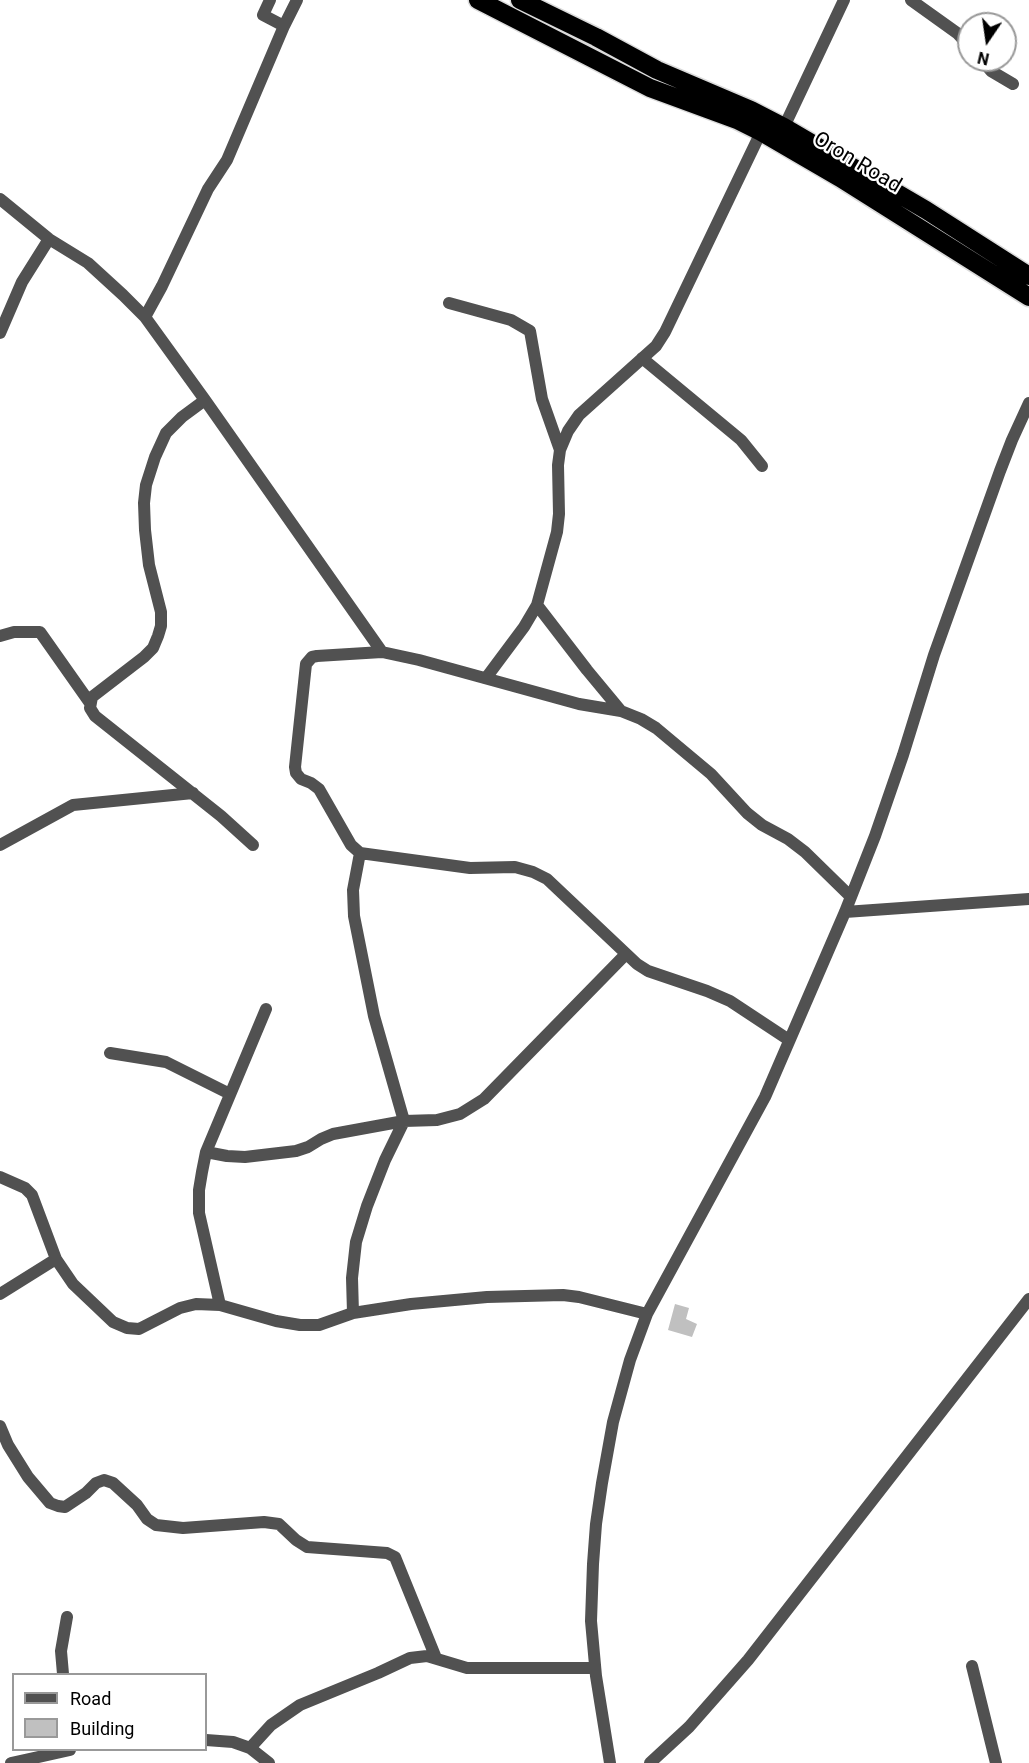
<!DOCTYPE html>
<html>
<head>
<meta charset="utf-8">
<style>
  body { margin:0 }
  #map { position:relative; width:1029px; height:1763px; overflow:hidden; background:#fff; font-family:Roboto,sans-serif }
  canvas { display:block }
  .legend { position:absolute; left:12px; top:1673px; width:195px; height:78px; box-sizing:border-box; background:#fff; border:2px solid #999; margin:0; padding:8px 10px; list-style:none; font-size:18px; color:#000 }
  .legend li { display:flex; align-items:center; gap:12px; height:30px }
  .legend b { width:30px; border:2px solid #999 }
  .north { position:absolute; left:957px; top:12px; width:60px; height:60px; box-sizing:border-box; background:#fff; border:2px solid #999; border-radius:50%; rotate:193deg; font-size:16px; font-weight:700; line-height:24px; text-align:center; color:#000 }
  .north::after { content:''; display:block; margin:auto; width:21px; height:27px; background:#000; clip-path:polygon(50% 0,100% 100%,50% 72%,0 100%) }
</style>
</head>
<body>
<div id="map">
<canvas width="1029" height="1763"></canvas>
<ul class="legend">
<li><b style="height:8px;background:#515151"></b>Road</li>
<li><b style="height:16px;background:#c0c0c0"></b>Building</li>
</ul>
<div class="north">N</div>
</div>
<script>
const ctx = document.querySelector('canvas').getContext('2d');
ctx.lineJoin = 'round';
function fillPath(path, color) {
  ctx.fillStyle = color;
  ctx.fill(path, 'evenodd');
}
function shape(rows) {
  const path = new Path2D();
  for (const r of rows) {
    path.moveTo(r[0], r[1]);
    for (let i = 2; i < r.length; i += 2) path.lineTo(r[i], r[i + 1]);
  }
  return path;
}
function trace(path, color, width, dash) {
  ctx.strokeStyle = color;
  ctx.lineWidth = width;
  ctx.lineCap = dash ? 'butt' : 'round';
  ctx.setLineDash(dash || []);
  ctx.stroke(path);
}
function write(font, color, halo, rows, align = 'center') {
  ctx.font = font + ' Roboto,sans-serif';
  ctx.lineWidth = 4.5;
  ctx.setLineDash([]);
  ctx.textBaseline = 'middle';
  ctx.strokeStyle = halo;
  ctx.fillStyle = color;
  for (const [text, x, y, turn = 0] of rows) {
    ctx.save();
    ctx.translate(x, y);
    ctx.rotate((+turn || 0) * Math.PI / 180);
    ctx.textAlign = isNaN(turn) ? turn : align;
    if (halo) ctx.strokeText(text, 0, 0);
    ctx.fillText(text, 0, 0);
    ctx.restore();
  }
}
const building = shape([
  [675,1304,689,1308,686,1319,697,1324,692,1337,668,1330]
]);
const street = shape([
  [270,0,263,15,284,26],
  [911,0,957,33,969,46],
  [982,60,991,71,1013,84],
  [784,127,844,0],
  [0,199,49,239,88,263,123,295,145,317,205,400,382,652],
  [449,303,511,320,530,331,542,399,560,450],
  [145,317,162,286,208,189,227,160,284,26,297,0],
  [0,333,22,282,49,239],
  [642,358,741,440,762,466],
  [205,400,182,417,166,433,155,457,146,485,144,503,145,530,149,565,161,612,161,626,158,636,153,648,144,657,92,697,90,708,95,716,221,816,253,845],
  [537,605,587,670,621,711],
  [0,636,14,632,40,632,90,703],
  [486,678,524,627,537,605,557,532,559,514,558,465,560,450,568,431,579,415,656,346,665,332,761,132],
  [0,845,73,805,193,793],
  [845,912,1029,899],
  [789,1040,730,1001,707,991,648,971,637,964,547,879,533,872,515,867,470,868,360,853,351,845,319,789,311,783,301,779,296,773,295,767,306,664,312,657,317,656,382,652,419,660,579,704,621,711,641,719,656,728,711,774,747,813,762,825,788,839,805,852,850,896],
  [110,1053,166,1062,230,1094],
  [206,1152,227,1156,245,1157,296,1151,308,1147,321,1139,333,1134,404,1121,437,1120,460,1114,484,1099,626,954],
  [0,1177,25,1188,32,1195,56,1259,73,1284,113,1322,127,1328,139,1329,180,1308,196,1304,220,1305,276,1321,300,1325,319,1325,353,1313,411,1304,487,1297,563,1295,579,1297,647,1314],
  [0,1294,56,1259],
  [220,1305,199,1213,199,1190,202,1172,206,1152,266,1009],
  [353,1313,352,1278,356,1242,367,1206,385,1160,404,1121,374,1016,354,916,353,890,360,853],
  [0,1426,8,1445,28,1477,50,1503,58,1506,65,1507,86,1493,96,1483,104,1480,113,1483,137,1505,147,1519,156,1525,183,1528,264,1522,279,1524,296,1540,307,1547,387,1553,395,1557,436,1658],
  [972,1666,996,1763],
  [63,1674,61,1651,67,1617],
  [206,1740,233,1742,250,1748,269,1763],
  [250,1748,271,1725,300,1705,378,1673,410,1658,427,1656,467,1668,595,1668],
  [11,1763,70,1750],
  [610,1763,596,1676,591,1621,593,1564,596,1524,602,1483,613,1422,630,1360,647,1314,765,1097,845,912,875,836,903,755,934,655,1000,471,1012,440,1029,403],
  [650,1763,689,1727,748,1660,1029,1299]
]);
const highway = shape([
  [478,0,650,88,737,120,761,132,840,178,1029,297],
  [520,0,596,37,657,70,751,110,784,127,926,210,1029,276]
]);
const streetNames = [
  ["Oron Road",857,163,31]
];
fillPath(building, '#c0c0c0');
trace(highway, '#dbdbdb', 21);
trace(street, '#515151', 12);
trace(highway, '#000', 18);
write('21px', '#000', '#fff', streetNames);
</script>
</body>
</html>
